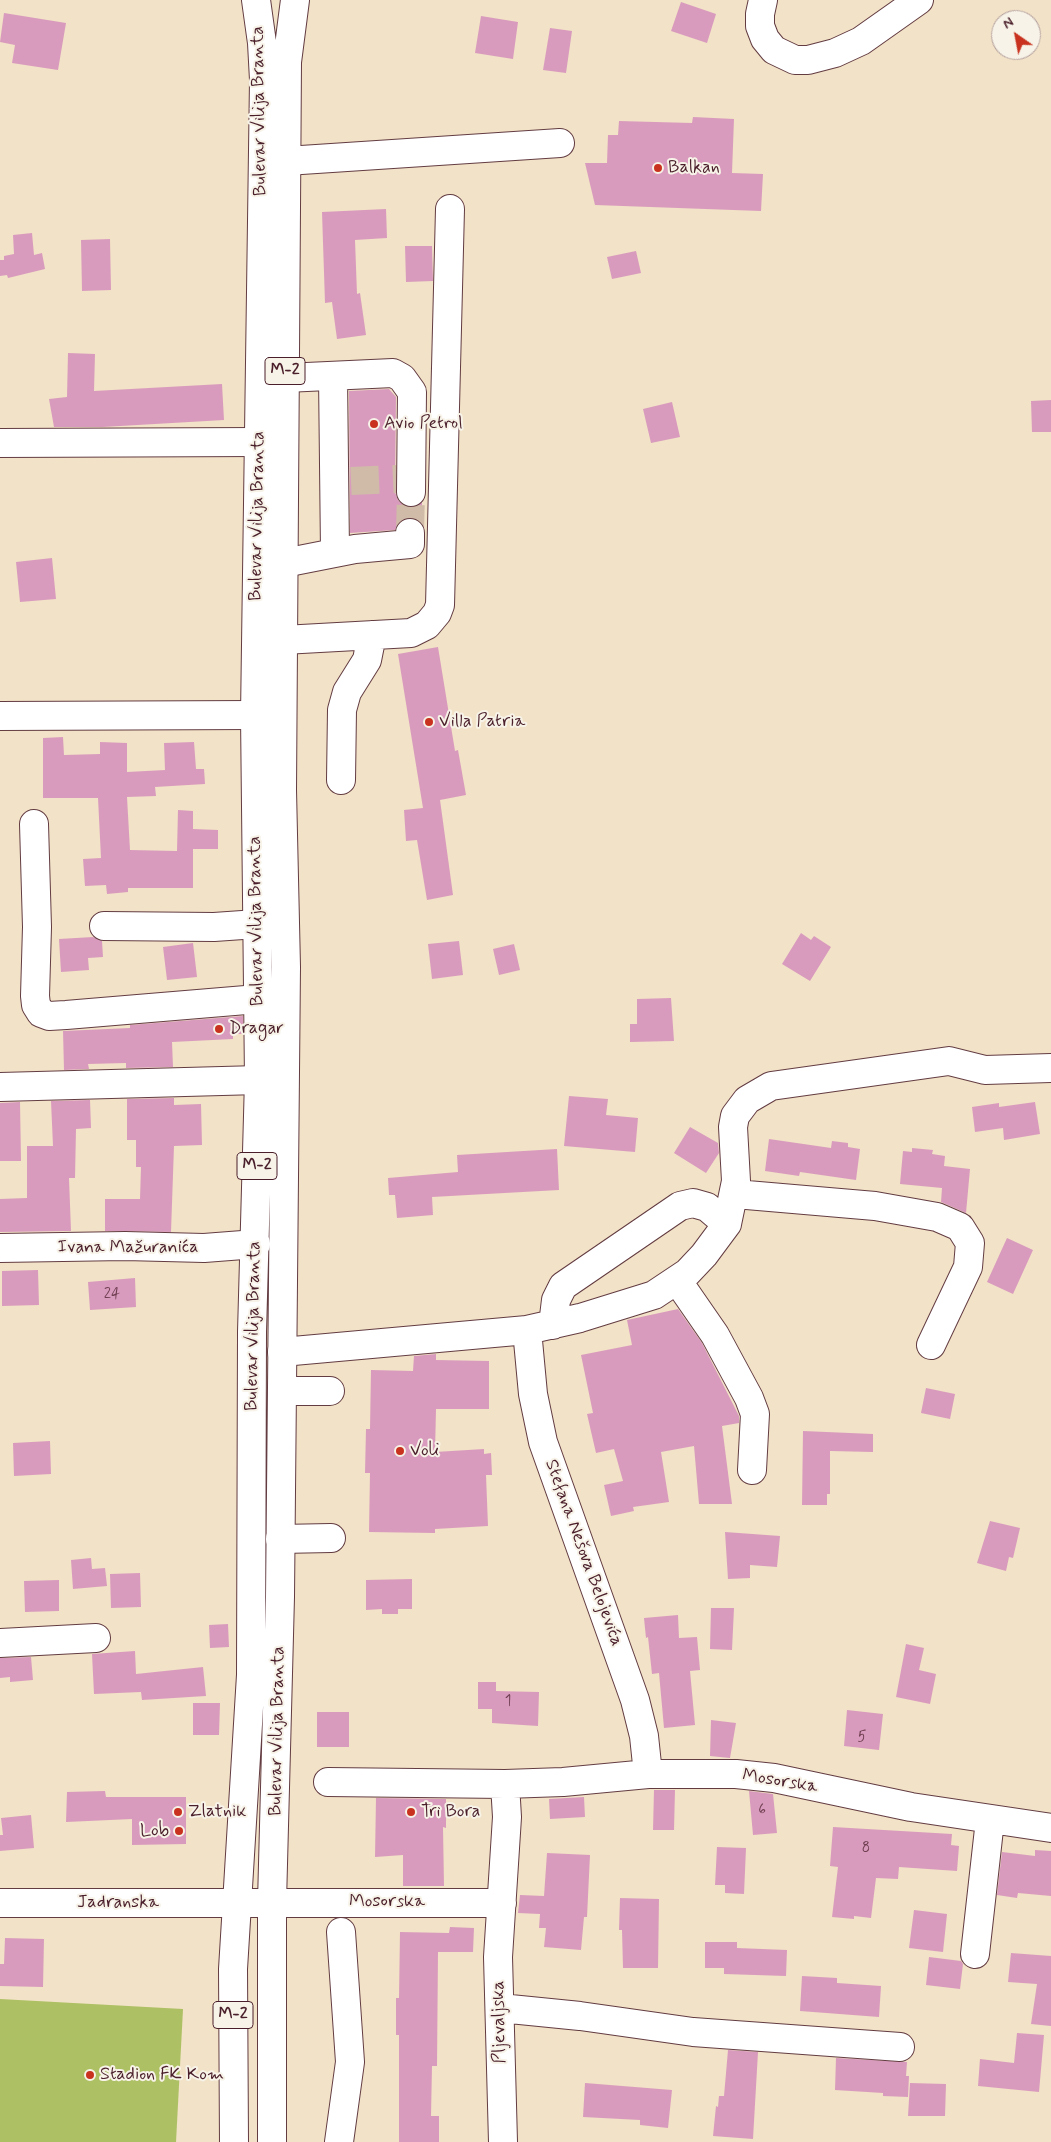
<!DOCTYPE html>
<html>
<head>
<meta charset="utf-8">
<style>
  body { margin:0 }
  #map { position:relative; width:1051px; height:2142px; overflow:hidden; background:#f2e2c7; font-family:Mynerve,sans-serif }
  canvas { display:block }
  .north { position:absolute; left:991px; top:10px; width:50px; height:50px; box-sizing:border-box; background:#f7f3e8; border:1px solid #b29e9c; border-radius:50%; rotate:327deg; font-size:14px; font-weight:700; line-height:20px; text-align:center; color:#4a1f2b }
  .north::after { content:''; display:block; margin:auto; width:18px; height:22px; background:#c8321e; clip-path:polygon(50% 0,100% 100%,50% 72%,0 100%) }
</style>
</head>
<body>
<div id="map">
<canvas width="1051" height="2142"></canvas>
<div class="north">N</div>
</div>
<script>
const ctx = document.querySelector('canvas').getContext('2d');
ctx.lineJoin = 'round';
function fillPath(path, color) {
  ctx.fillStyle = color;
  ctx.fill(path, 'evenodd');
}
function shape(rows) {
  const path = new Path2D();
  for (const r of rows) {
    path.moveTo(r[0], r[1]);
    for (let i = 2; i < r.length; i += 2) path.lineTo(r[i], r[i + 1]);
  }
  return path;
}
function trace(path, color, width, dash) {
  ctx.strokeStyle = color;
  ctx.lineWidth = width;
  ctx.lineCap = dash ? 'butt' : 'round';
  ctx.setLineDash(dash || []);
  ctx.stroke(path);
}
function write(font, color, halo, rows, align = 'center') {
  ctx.font = font + ' Mynerve,sans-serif';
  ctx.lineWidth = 4;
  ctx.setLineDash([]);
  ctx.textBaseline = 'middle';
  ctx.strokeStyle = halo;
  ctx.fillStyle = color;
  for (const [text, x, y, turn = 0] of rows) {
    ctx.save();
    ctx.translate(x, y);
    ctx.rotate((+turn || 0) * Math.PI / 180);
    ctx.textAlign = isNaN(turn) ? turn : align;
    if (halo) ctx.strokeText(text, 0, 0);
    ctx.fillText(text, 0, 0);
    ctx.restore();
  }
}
const green = shape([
  [0,1999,183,2009,176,2142,0,2142]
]);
const building = shape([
  [681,2,716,14,707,43,671,31],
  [4,13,66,23,58,70,12,63,15,45,0,42],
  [481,16,518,22,513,59,475,53],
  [550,28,572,31,566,73,543,70],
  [693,117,734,119,732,173,763,174,761,211,595,205,585,163,607,163,608,135,618,135,619,121,692,123],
  [386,209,387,238,355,240,357,294,360,293,366,335,337,339,332,302,325,303,322,212],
  [32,233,34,255,42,253,45,269,8,278,7,275,0,276,0,260,4,260,4,256,14,254,13,235],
  [110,239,111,290,82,291,81,240],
  [405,246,432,246,433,281,406,282],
  [636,251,641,273,612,279,607,257],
  [68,353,95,354,94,391,222,384,224,420,103,427,54,427,49,399,67,397],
  [389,389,396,397,395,492,398,500,404,506,411,508,422,502,422,524,417,519,410,517,402,520,395,530,350,533,349,391],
  [1051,400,1051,432,1032,432,1031,401],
  [672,402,680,437,651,443,643,409],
  [52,558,56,599,20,602,16,562],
  [438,647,455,751,458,750,466,795,440,800,453,895,427,900,417,840,406,841,404,810,423,808,398,654],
  [63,737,64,755,100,754,100,742,127,743,127,772,165,770,164,743,194,742,196,769,204,769,205,784,155,787,156,796,127,797,130,850,177,851,178,810,193,811,193,829,218,830,218,849,193,849,193,888,128,888,128,892,107,894,106,885,85,886,83,859,101,858,98,798,43,798,43,738],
  [801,933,811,940,814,936,831,947,810,981,782,964],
  [93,937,102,941,103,957,88,958,89,970,61,972,59,939],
  [459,941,463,975,432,979,428,944],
  [193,943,197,977,167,980,163,947],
  [514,944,520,970,499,975,493,949],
  [671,998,674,1041,630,1042,630,1024,637,1024,637,999],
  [243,1016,243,1034,233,1034,233,1039,172,1042,173,1067,126,1068,126,1063,88,1064,89,1069,64,1070,63,1031,130,1028,130,1025],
  [569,1096,608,1099,606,1115,638,1118,635,1152,564,1146],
  [174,1098,174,1105,201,1104,202,1145,174,1146,171,1232,105,1231,105,1199,140,1199,141,1167,136,1167,136,1140,127,1140,127,1099],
  [90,1100,91,1128,76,1129,75,1178,69,1178,71,1231,0,1232,0,1199,27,1198,27,1146,53,1146,51,1101],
  [20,1102,21,1161,0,1161,0,1103],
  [1035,1102,1040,1134,1004,1140,1003,1128,975,1132,972,1107,999,1103,999,1107],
  [690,1127,718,1143,719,1153,706,1173,674,1153],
  [769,1139,831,1148,832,1141,848,1143,848,1147,860,1149,856,1180,800,1172,799,1176,765,1171],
  [912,1148,933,1150,932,1154,945,1156,944,1166,970,1169,966,1213,941,1202,942,1188,900,1184,903,1151,912,1152],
  [557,1149,559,1190,432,1197,433,1215,397,1218,395,1195,389,1195,388,1178,458,1172,457,1155],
  [1007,1238,1033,1250,1013,1294,987,1282],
  [38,1270,39,1305,2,1306,2,1271],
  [135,1278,136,1307,90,1310,88,1282],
  [678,1309,702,1343,739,1416,739,1423,722,1426,732,1504,699,1504,694,1446,661,1452,669,1502,633,1507,634,1511,611,1516,604,1485,623,1481,614,1449,596,1453,587,1414,593,1413,581,1355,632,1345,627,1320],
  [436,1354,436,1360,489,1361,489,1409,436,1409,435,1452,484,1449,484,1454,491,1453,492,1475,486,1475,488,1526,435,1529,435,1533,369,1532,370,1473,365,1473,366,1429,370,1429,371,1370,413,1371,414,1356],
  [926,1388,955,1394,950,1419,921,1413],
  [803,1431,873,1434,873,1452,830,1451,830,1494,827,1494,827,1505,802,1505],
  [50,1441,51,1474,14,1476,13,1443],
  [990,1521,1020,1528,1013,1558,1009,1557,1006,1571,977,1563],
  [725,1532,780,1536,777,1567,750,1565,750,1578,728,1579],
  [91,1558,92,1569,105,1568,107,1586,73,1589,71,1560],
  [140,1573,141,1607,111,1608,110,1574],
  [412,1579,412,1609,398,1609,398,1614,382,1614,382,1609,366,1610,366,1580],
  [59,1580,59,1611,25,1612,24,1581],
  [711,1608,734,1608,732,1650,710,1649],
  [678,1615,679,1638,697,1637,700,1670,690,1671,695,1725,664,1728,659,1673,652,1674,648,1637,646,1638,644,1618],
  [228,1624,229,1647,210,1648,209,1625],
  [906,1644,924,1648,919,1670,936,1674,930,1704,896,1697],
  [135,1651,136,1674,203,1667,206,1696,142,1700,141,1692,94,1694,92,1654],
  [31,1657,33,1680,10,1682,10,1677,0,1678,0,1658],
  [478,1682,496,1682,496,1691,539,1692,538,1726,492,1723,492,1709,478,1709],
  [193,1703,220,1703,219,1735,193,1735],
  [847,1710,883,1714,879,1750,844,1746],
  [317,1712,349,1712,349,1747,317,1747],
  [711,1720,736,1723,730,1758,710,1756],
  [654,1790,675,1790,674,1830,653,1830],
  [105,1791,106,1797,186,1797,186,1844,132,1845,132,1819,66,1822,67,1792],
  [749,1791,773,1794,777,1833,753,1835],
  [584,1797,585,1817,550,1819,549,1799],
  [376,1798,446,1799,446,1828,443,1827,444,1886,403,1886,403,1855,375,1857],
  [31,1815,34,1848,0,1851,0,1835,3,1835,1,1818],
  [833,1827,952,1834,951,1845,959,1846,957,1871,899,1867,898,1879,876,1878,871,1918,854,1916,854,1919,832,1917,838,1867,830,1866],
  [717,1847,746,1848,744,1894,725,1893,725,1885,715,1885],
  [1035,1850,1051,1851,1051,1896,1018,1893,1017,1898,997,1895,1002,1852,1035,1856],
  [547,1853,590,1855,587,1917,584,1917,581,1950,544,1947,546,1928,539,1928,540,1914,518,1913,520,1895,544,1896],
  [620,1898,659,1899,658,1968,623,1968,622,1930,619,1930],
  [914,1910,947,1914,943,1952,909,1948],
  [450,1927,474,1928,473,1952,438,1952,437,2066,432,2066,431,2116,439,2116,439,2142,399,2142,399,2035,396,2035,396,1998,399,1998,400,1932,449,1933],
  [5,1938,44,1939,43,1987,0,1986,0,1964,4,1964],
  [705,1942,737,1942,737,1948,787,1950,786,1976,724,1974,724,1968,705,1968],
  [1011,1953,1051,1956,1051,2026,1031,2024,1037,1984,1008,1982],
  [929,1957,961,1961,963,1964,960,1989,926,1985],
  [802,1976,837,1978,837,1983,881,1986,879,2017,800,2011],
  [1017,2033,1044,2035,1039,2092,978,2086,980,2059,1014,2063],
  [728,2050,758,2052,753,2139,713,2136,716,2106,718,2107,719,2096,724,2096],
  [836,2058,907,2062,906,2076,909,2076,908,2097,883,2096,883,2093,835,2090],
  [585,2083,672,2090,668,2128,640,2125,640,2120,583,2117],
  [910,2083,946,2084,945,2116,908,2116]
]);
const minorTunnel = shape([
  [351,481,397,479],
  [410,533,411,492]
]);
const minor = shape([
  [763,0,760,14,760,26,765,39,774,50,795,60,808,60,835,53,861,41,919,0],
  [286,161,560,143],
  [333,376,335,552],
  [285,378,393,373,402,378,412,392,411,492],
  [0,443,259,442],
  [284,563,355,549,410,544,410,533],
  [283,640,411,633,427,625,437,613,440,605,450,209],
  [0,716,255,715],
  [341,780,342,710,347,692,367,660,372,635],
  [34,824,37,927,35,996,36,1005,41,1013,49,1016,66,1015,258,999],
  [104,926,214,927,257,924],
  [0,1087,259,1080],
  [735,1194,875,1206,937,1217,960,1227,970,1243,968,1267,931,1345],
  [0,1248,125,1246,204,1248,256,1244],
  [677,1280,715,1335,749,1398,755,1414,752,1470],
  [553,1325,556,1300,563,1286,680,1206,693,1203,707,1207,727,1224],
  [527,1330,533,1394,543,1442,635,1700,644,1736,648,1774],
  [282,1352,527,1330,580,1318,654,1295,687,1273,704,1255,727,1224,736,1181,733,1127,735,1116,747,1100,771,1086,949,1061,985,1070,1051,1068],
  [282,1391,330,1391],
  [280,1539,331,1538],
  [0,1643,96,1638],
  [328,1782,505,1784,563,1782,648,1774,736,1774,774,1778,911,1807,1051,1828],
  [0,1903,502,1903],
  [975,1954,990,1820],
  [500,2008,580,2016,693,2032,900,2047],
  [339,2142,350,2062,341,1932],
  [503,2142,498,1957,507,1817,505,1784]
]);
const major = shape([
  [234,2142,233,1969,251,1675,252,1332,259,1080,255,715,264,80,262,43,256,0],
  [272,2142,272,1902,280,1597,286,967,282,790,287,62,295,0]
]);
const markers = [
  [658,168,5,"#c8321e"],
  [374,424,5,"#c8321e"],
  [429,722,5,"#c8321e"],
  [219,1029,5,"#c8321e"],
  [400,1451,5,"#c8321e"],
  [178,1812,5,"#c8321e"],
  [411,1812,5,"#c8321e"],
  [179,1831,5,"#c8321e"],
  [90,2075,5,"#c8321e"]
];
const numberNames = [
  ["24",112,1295],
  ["1",508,1702],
  ["5",862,1738],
  ["6",762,1811],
  ["8",866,1849]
];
const shields = [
  [285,371,40],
  [257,1166,40],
  [233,2015,40]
];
const shieldNames = [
  ["M-2",285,371],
  ["M-2",257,1166],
  ["M-2",233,2015]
];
const streetNames = [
  ["Bulevar Vilija Branta",260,111,-91],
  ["Bulevar Vilija Branta",258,516,-89],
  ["Bulevar Vilija Branta",257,921,-91],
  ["Ivana Mažuranića",128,1248],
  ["Bulevar Vilija Branta",254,1326,-89],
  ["Stefana Nešova Belojevića",583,1553,70],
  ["Bulevar Vilija Branta",278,1731,-89],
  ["Mosorska",780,1782,9],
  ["Mosorska",387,1902],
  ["Jadranska",118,1903],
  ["Pljevaljska",500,2022,-91]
];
const poiNames = [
  ["Balkan",668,168],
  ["Avio Petrol",384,424],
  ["Villa Patria",439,722],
  ["Dragar",229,1029],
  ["Voli",410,1451],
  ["Zlatnik",188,1812],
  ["Tri Bora",421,1812],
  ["Lob",169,1831,"right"],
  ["Stadion FK Kom",100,2075]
];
fillPath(green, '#adc063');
fillPath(building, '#d99bbd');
trace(minorTunnel, '#d0bba8', 28, [28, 14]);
trace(minor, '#633c42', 30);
trace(major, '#633c42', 30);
trace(minor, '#fff', 28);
trace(major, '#fff', 28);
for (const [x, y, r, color] of markers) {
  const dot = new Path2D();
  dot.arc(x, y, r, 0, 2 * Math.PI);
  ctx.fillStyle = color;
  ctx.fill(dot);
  trace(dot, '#f7f3e8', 2);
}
write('15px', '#6e3e50', null, numberNames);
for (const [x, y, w] of shields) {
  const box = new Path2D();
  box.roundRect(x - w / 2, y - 13.5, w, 27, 4);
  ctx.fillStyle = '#f7f3e8';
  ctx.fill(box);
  trace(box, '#4a1f2b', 1);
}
write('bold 16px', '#4a1f2b', null, shieldNames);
write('18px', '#4a1f2b', '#f7f3e8', streetNames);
write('18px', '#4a1f2b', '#f7f3e8', poiNames, 'left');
</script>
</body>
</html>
